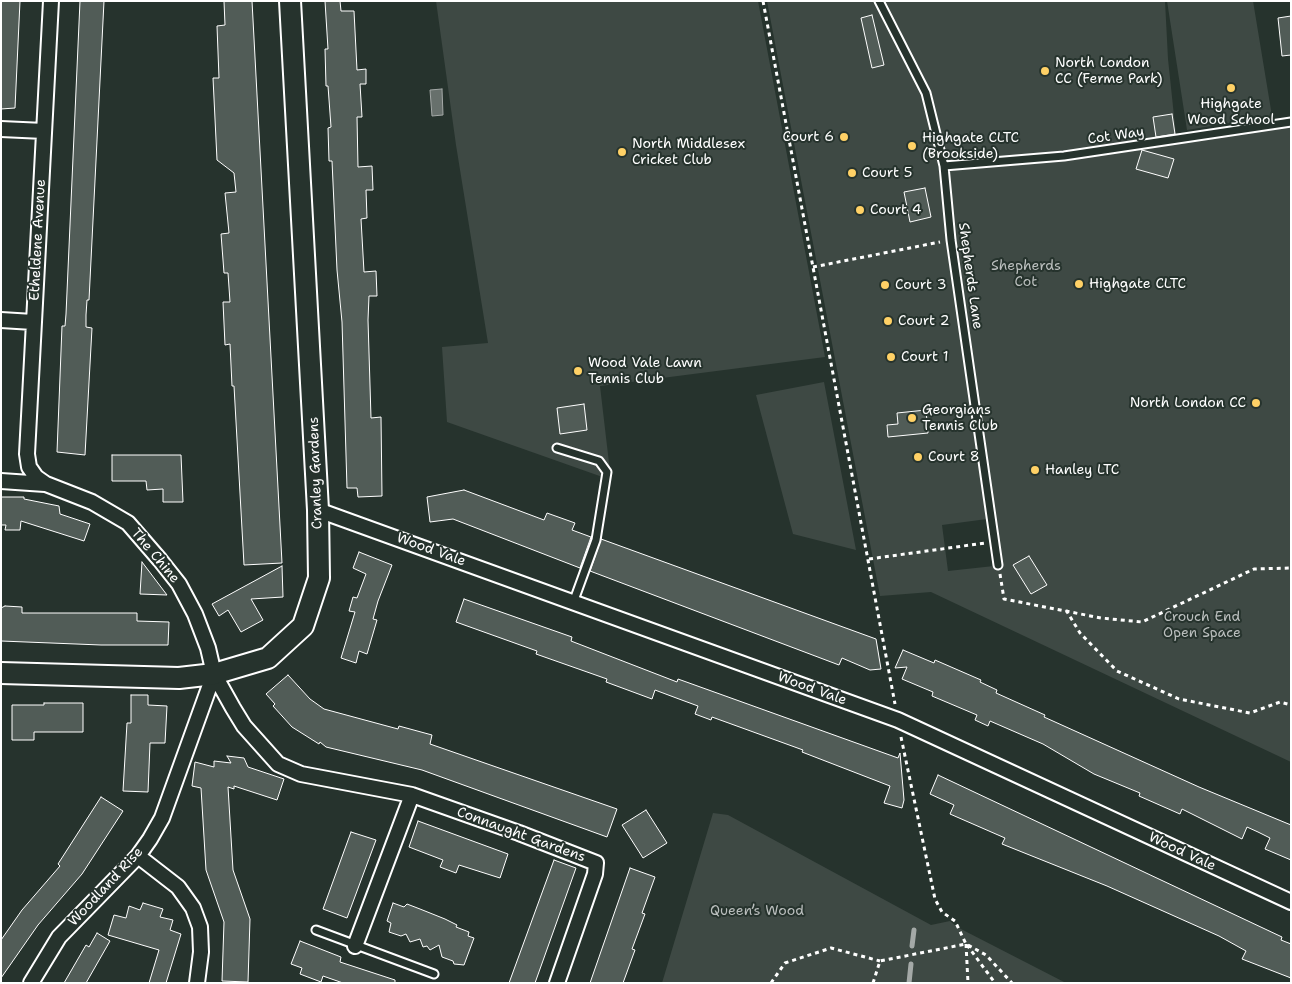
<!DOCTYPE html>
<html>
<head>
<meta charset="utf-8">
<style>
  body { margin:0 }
  #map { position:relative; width:1292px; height:984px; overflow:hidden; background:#26332d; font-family:"Shantell Sans",sans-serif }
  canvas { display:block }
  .frame { position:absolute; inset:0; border:2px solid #fff; pointer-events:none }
</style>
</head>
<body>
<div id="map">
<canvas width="1292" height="984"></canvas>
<div class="frame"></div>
</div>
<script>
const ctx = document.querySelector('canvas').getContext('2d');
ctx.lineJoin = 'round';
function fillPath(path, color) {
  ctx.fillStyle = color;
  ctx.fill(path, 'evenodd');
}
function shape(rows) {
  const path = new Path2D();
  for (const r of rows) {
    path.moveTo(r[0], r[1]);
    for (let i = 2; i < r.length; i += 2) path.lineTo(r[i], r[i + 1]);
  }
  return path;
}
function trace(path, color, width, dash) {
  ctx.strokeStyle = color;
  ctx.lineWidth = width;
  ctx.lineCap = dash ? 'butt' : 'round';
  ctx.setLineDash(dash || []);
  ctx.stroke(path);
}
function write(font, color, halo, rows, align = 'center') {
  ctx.font = font + ' "Shantell Sans",sans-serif';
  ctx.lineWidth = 4;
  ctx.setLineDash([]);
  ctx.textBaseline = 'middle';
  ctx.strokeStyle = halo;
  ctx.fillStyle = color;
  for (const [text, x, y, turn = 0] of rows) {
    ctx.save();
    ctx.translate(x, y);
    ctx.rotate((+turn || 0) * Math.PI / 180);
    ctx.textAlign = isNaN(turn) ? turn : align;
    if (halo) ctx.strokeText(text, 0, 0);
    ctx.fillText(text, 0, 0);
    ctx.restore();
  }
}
const green = shape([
  [436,1,758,1,825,357,600,386,611,480,447,422,442,347,488,343,456,145],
  [767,1,1165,1,1168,59,1176,135,1291,117,1291,762,931,592,880,596],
  [987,519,994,566,948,571,942,525],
  [1167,1,1253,1,1272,116,1187,130],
  [824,382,856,550,793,534,756,395],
  [713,813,728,815,931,925,950,921,957,927,1066,983,662,983]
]);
const water = shape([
  [442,89,443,115,432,116,430,90,442,89]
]);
const stream = shape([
  [912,946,914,930],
  [909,983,911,964]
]);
const building = shape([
  [1,1,20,1,15,108,1,109,1,1],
  [80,1,104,1,89,300,87,300,86,315,86,327,92,328,85,455,57,452,62,326,65,326,66,314,80,1],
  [224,1,252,1,282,563,244,565,234,386,232,386,230,344,225,345,223,302,230,302,228,273,224,273,221,234,229,233,225,193,236,192,234,173,217,160,213,78,219,78,217,26,225,25,224,1],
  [325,1,340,1,341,11,354,11,357,70,366,69,366,84,360,84,362,117,357,117,358,167,372,166,373,190,366,190,367,218,361,219,364,272,376,271,377,296,369,296,368,320,371,418,381,417,382,496,358,497,357,488,347,488,342,322,337,270,332,161,329,161,328,128,331,127,328,86,326,86,325,49,328,49,325,1],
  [872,15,884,65,872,68,861,18,872,15],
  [1291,16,1291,55,1282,56,1278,18,1291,16],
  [1172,114,1175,134,1156,137,1153,117,1172,114],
  [1142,150,1174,159,1168,178,1136,169,1142,150],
  [925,188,931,217,910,222,904,192,925,188],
  [584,404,587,430,560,434,557,408,584,404],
  [926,410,928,433,888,437,887,425,898,424,897,413,926,410],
  [112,455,181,455,183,502,163,502,163,489,147,490,146,481,112,481,112,455],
  [464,490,544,520,547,513,575,523,572,530,591,537,580,568,453,519,430,522,427,497,464,490],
  [1,497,24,497,24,499,59,506,60,514,90,524,84,541,21,521,20,530,5,530,6,525,1,525,1,497],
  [601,539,876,639,881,669,870,670,842,658,839,665,590,571,601,539],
  [359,552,392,565,378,601,373,619,377,620,367,654,359,651,356,663,341,658,355,612,349,611,353,597,357,598,366,574,353,568,359,552],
  [1029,556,1047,585,1031,594,1013,565,1029,556],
  [142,562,167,595,140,594,142,562],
  [282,566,283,597,251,599,263,620,241,632,228,610,219,616,212,604,282,566],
  [464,599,572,637,571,641,677,682,678,679,898,758,900,753,904,800,902,808,884,803,890,786,802,752,803,750,712,717,711,720,695,714,698,706,679,699,655,690,652,699,606,682,607,679,536,654,537,651,456,622,464,599],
  [5,606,22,607,22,613,137,613,137,621,169,622,168,645,101,645,1,641,1,608,5,606],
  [903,650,934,663,935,660,981,680,980,682,997,690,996,693,1045,715,1044,717,1199,787,1291,825,1291,860,1265,849,1270,838,1258,832,1247,827,1242,839,1182,809,1180,814,1139,796,1140,793,1094,774,1043,744,990,721,988,726,975,720,977,715,932,696,933,692,902,679,907,667,895,668,903,650],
  [288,675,310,699,324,709,398,729,399,726,432,735,430,744,617,809,607,837,422,770,326,747,320,742,319,744,292,727,273,706,275,704,266,694,288,675],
  [131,695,148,695,148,705,167,706,165,743,150,743,148,792,123,791,127,723,131,723,131,695],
  [44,703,83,703,83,732,34,732,34,740,12,740,12,705,44,705,44,703],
  [227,756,244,758,248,767,284,779,277,800,234,786,234,789,228,787,233,870,250,919,248,982,222,981,224,922,206,870,201,788,192,786,195,762,214,767,214,761,231,763,227,756],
  [938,775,1282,937,1281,940,1291,944,1291,978,1242,959,1246,951,1219,936,1107,886,1002,844,1005,838,950,814,954,805,930,794,938,775],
  [101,797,123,811,82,874,38,925,1,978,1,940,22,910,60,866,58,864,101,797],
  [646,810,667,843,643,858,622,825,646,810],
  [418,821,508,854,500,878,459,865,456,873,440,867,443,860,409,847,418,821],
  [351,832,376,840,347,918,323,909,351,832],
  [554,860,576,868,535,983,509,983,554,860],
  [630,868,655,877,642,913,645,914,632,949,635,950,623,983,590,983,630,868],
  [143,903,163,909,160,917,173,920,170,930,181,934,166,983,149,983,159,950,108,935,114,915,126,918,129,906,140,910,143,903],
  [393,903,404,907,407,904,420,909,445,919,457,925,456,927,469,932,468,936,474,938,464,965,454,964,453,961,442,957,439,945,430,950,427,946,423,947,420,939,410,942,406,934,401,936,389,932,391,923,387,921,393,903],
  [97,933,110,941,86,983,64,983,86,945,89,947,97,933],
  [300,941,341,957,340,962,395,980,395,983,343,983,323,976,321,982,300,974,302,968,291,964,300,941]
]);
const path = shape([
  [763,1,895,704],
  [813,267,940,242],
  [869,559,985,543],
  [1000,574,1004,599,1101,618,1142,622,1254,569,1291,568],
  [1066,610,1080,633,1117,671,1179,699,1250,713,1280,702,1291,705],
  [901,737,935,899,942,912,955,921,966,944,986,955,1012,983],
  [966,944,968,983],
  [967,945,995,983],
  [771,983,785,963,831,948,880,961],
  [873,983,880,961,966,944]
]);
const lane = shape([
  [879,1,926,93,944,166,951,240,998,565],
  [944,166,1064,156,1291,122],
  [557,448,599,461,607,472,596,540,573,603],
  [316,930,434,974]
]);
const street = shape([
  [51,1,27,454,29,467,36,477,46,484,92,502,128,523,160,560,179,584,195,614,208,648,214,674,233,708,244,726,278,764,301,774,412,795,519,833,596,863,595,874,557,983],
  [1,129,44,131],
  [1,320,33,322],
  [1,481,45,484],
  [318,510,898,720,1291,902],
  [138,856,178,887,193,908,200,927,201,952,197,983],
  [355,946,412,795],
  [31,983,59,937,138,856,150,839,162,818,214,674]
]);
const secondary = shape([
  [1,673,179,678,214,674,268,658,303,626,319,578,318,510,290,1]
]);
const markers = [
  [1045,71,5,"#ffd166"],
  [1231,88,5,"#ffd166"],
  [844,137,5,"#ffd166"],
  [912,146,5,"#ffd166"],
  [622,152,5,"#ffd166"],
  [852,173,5,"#ffd166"],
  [860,210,5,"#ffd166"],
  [1079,284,5,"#ffd166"],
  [885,285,5,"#ffd166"],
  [888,321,5,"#ffd166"],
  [891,357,5,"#ffd166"],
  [578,371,5,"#ffd166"],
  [1256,403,5,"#ffd166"],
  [912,418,5,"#ffd166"],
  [918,457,5,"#ffd166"],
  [1035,470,5,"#ffd166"]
];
const poiNames = [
  ["North London",1055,63],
  ["CC (Ferme Park)",1055,79],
  ["Highgate",1231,104,"center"],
  ["Wood School",1231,120,"center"],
  ["Court 6",834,137,"right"],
  ["Highgate CLTC",922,138],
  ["(Brookside)",922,154],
  ["North Middlesex",632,144],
  ["Cricket Club",632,160],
  ["Court 5",862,173],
  ["Court 4",870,210],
  ["Highgate CLTC",1089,284],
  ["Court 3",895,285],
  ["Court 2",898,321],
  ["Court 1",901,357],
  ["Wood Vale Lawn",588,363],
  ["Tennis Club",588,379],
  ["North London CC",1246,403,"right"],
  ["Georgians",922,410],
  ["Tennis Club",922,426],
  ["Court 8",928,457],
  ["Hanley LTC",1045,470]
];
const streetNames = [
  ["Cot Way",1116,136,-8],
  ["Etheldene Avenue",38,240,-87],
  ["Shepherds Lane",970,276,82],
  ["Cranley Gardens",316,473,-92],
  ["Wood Vale",431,550,20],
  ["The Chine",155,556,50],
  ["Wood Vale",812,689,20],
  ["Connaught Gardens",521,835,20],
  ["Wood Vale",1182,852,25],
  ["Woodland Rise",106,887,-47]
];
const parkNames = [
  ["Shepherds",1026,266],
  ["Cot",1026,282],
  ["Crouch End",1202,617],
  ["Open Space",1202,633],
  ["Queen’s Wood",757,911]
];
fillPath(green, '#3e4944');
fillPath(water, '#67706c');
trace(water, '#a4a9a7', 1);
trace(stream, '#a4a9a7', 5);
fillPath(building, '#515c57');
trace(building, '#fff', 1);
trace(lane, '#fff', 11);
trace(street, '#fff', 18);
trace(secondary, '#fff', 24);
trace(path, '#fff', 3, [4, 4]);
trace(lane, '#26332d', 7);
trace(street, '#26332d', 14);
trace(secondary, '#26332d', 20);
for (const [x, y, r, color] of markers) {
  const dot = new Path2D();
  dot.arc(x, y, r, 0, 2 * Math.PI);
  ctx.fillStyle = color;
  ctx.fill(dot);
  trace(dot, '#26332d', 2);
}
write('14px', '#fff', '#26332d', poiNames, 'left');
write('14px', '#fff', '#26332d', streetNames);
write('14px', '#bbbfbe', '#26332d', parkNames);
</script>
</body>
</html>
